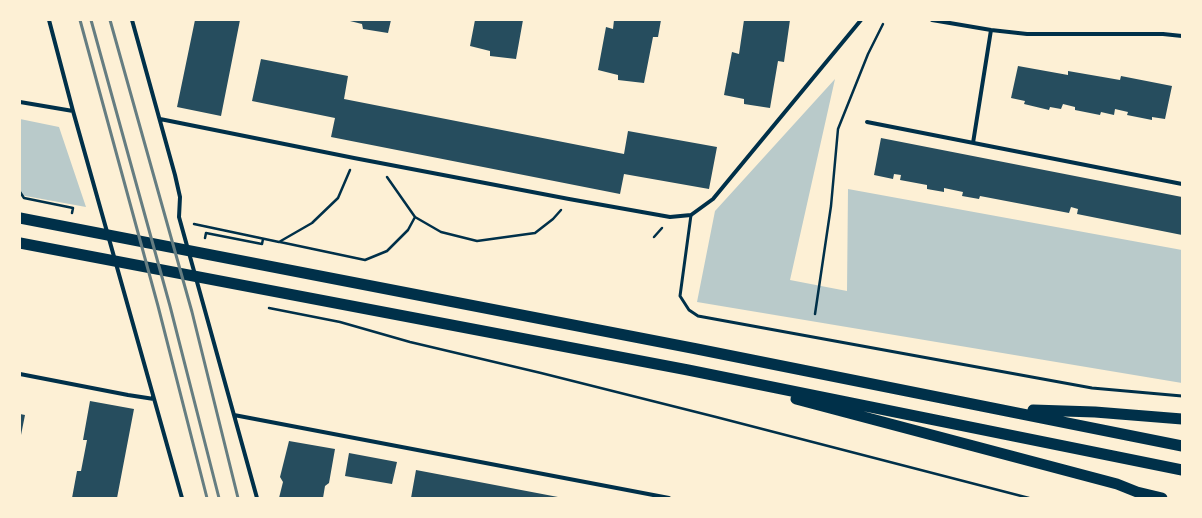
<!DOCTYPE html>
<html>
<head>
<meta charset="utf-8">
<style>
  body { margin:0 }
  #map { position:relative; width:1202px; height:518px; overflow:hidden; background:#fdf0d5; font-family:Georgia,serif }
  canvas { display:block }
  .frame { position:absolute; inset:0; border:21px solid #fdf0d5; pointer-events:none }
</style>
</head>
<body>
<div id="map">
<canvas width="1202" height="518"></canvas>
<div class="frame"></div>
</div>
<script>
const ctx = document.querySelector('canvas').getContext('2d');
ctx.lineJoin = 'round';
function fillPath(path, color) {
  ctx.fillStyle = color;
  ctx.fill(path, 'evenodd');
}
function shape(rows) {
  const path = new Path2D();
  for (const r of rows) {
    path.moveTo(r[0], r[1]);
    for (let i = 2; i < r.length; i += 2) path.lineTo(r[i], r[i + 1]);
  }
  return path;
}
function trace(path, color, width, dash) {
  ctx.strokeStyle = color;
  ctx.lineWidth = width;
  ctx.lineCap = dash ? 'butt' : 'round';
  ctx.setLineDash(dash || []);
  ctx.stroke(path);
}
const green = shape([
  [835,79,790,280,847,291,848,189,1182,250,1182,383,697,302,715,211],
  [20,119,59,127,86,207,20,195]
]);
const building = shape([
  [195,20,240,20,221,116,177,107],
  [346,20,391,20,388,33,363,29,362,24],
  [475,20,523,20,516,59,490,56,490,51,470,46],
  [614,20,661,20,658,37,653,37,644,83,618,80,618,75,598,70,606,27,613,29],
  [744,20,790,20,784,62,778,61,770,108,744,104,744,99,724,95,732,52,739,54],
  [261,59,348,76,344,99,624,154,628,131,717,147,709,189,624,174,620,194,331,137,335,118,252,101],
  [1018,66,1068,75,1068,71,1120,80,1121,76,1172,86,1165,119,1152,117,1152,120,1127,115,1128,112,1115,109,1114,115,1101,112,1100,115,1075,110,1075,107,1063,104,1061,109,1050,107,1049,110,1024,104,1025,101,1011,98],
  [881,138,1182,197,1182,235,1077,214,1078,209,1071,207,1069,213,980,196,979,199,962,196,963,192,944,188,944,192,927,189,927,185,900,180,901,175,894,174,893,179,874,175],
  [90,401,134,409,117,498,72,498,77,471,81,471,87,440,83,440],
  [20,414,25,415,21,435,20,435],
  [289,441,335,449,329,483,325,486,323,498,279,498,283,482,280,477],
  [349,453,397,462,392,484,345,476],
  [416,470,558,497,558,498,411,498]
]);
const path = shape([
  [387,177,415,217,441,232,477,241,535,233,553,219,561,210],
  [20,192,24,198,73,208,72,213],
  [194,224,279,242,312,223,338,198,350,170],
  [654,237,662,228],
  [205,238,206,233,262,244,263,239],
  [280,242,365,260,387,251,408,230,415,217],
  [269,308,340,322,410,342,541,373,716,417,1029,498],
  [815,314,831,206,838,129,868,54,883,24]
]);
const service = shape([
  [691,215,680,296,689,310,698,316,1092,388,1182,396]
]);
const minor = shape([
  [49,20,73,111,182,498],
  [132,20,175,175,180,197,179,217,257,498],
  [932,20,991,30,1027,34,1163,34,1182,36],
  [20,102,73,111],
  [160,119,354,158,569,199,670,217,691,215,713,199,861,20],
  [867,122,1182,184],
  [973,143,991,30],
  [20,374,128,395,154,399],
  [234,415,669,498]
]);
const trunk = shape([
  [20,218,697,349,1182,446],
  [20,243,688,370,1182,470],
  [796,399,1117,484,1137,492,1162,498],
  [1033,410,1095,412,1182,419]
]);
const rail = shape([
  [80,20,158,306,207,498],
  [91,20,170,306,219,498],
  [110,20,192,312,238,498]
]);
fillPath(green, '#b9caca');
fillPath(building, '#264d5e');
trace(path, '#003049', 2.5);
trace(service, '#003049', 3);
trace(minor, '#003049', 4);
trace(trunk, '#003049', 11);
trace(rail, '#657d81', 3);
</script>
</body>
</html>
